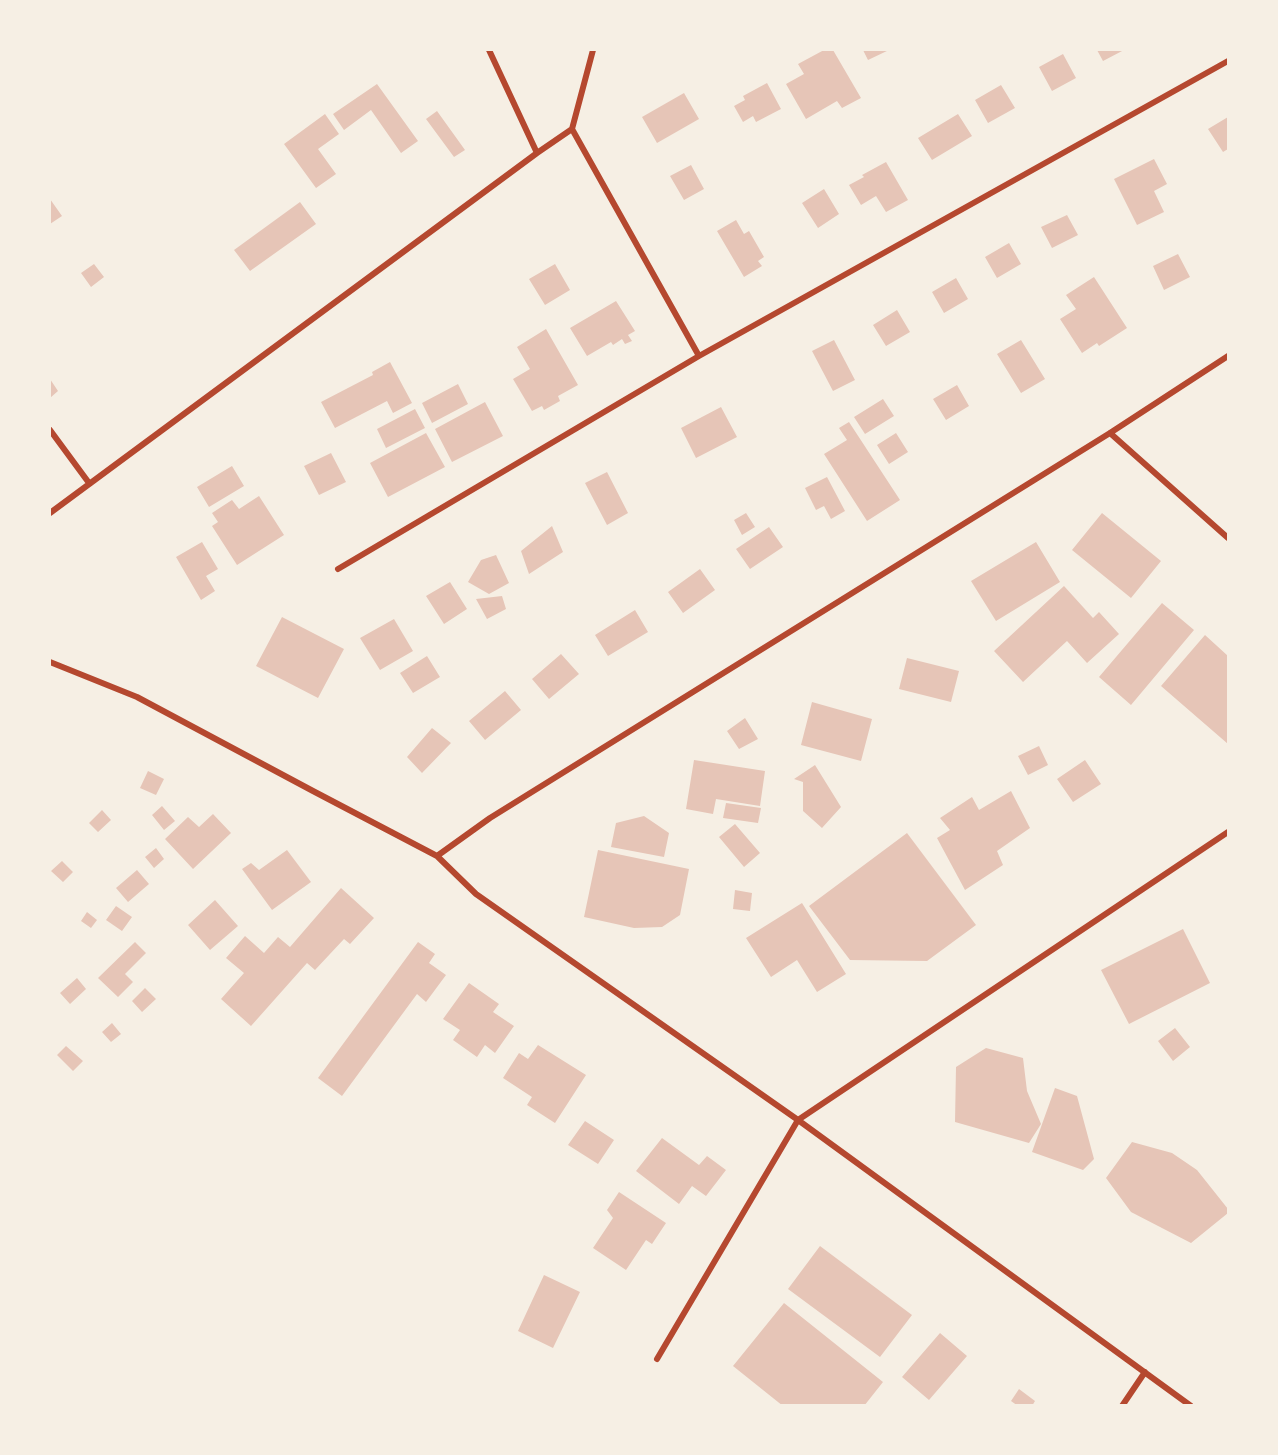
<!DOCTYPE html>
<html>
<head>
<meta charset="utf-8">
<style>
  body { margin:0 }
  #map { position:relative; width:1278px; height:1455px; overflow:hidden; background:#f6efe4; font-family:Arial,sans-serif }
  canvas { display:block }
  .frame { position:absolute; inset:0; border:51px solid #f6efe4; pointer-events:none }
</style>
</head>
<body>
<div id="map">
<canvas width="1278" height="1455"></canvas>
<div class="frame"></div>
</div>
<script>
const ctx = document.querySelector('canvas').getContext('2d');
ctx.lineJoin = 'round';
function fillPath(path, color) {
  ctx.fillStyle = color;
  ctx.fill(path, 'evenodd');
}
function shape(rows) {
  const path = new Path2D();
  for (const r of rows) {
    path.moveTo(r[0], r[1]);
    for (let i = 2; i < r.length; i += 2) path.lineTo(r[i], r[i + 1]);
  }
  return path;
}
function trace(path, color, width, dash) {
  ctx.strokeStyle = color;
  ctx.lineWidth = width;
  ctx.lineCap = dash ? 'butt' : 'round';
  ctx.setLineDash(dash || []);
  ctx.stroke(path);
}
const building = shape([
  [824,50,833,50,861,98,842,108,837,101,806,119,786,84,804,74,798,64],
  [863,50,889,50,868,60],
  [1097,50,1124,50,1103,61],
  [1063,54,1076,78,1052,91,1039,67],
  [767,83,781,109,756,122,753,116,743,122,734,106,745,100,743,96],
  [377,84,418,141,401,153,371,110,344,130,333,114],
  [1001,85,1015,108,988,123,975,100],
  [684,93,699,119,657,143,642,117],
  [437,111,465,150,454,157,426,119],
  [325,114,339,134,318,149,336,174,316,188,284,144],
  [958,114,972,136,932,160,918,138],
  [1228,117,1228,149,1223,152,1208,129],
  [1154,159,1167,184,1154,191,1164,212,1137,225,1114,179],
  [886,162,908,200,886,212,876,196,861,205,849,185,864,177,862,175],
  [691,165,704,189,684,200,670,176],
  [824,189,839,214,818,228,802,203],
  [50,199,62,216,50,224],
  [300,202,316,224,250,271,234,250],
  [1067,215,1078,235,1052,248,1041,227],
  [736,220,744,234,749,231,764,257,758,261,762,266,744,277,717,231],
  [1009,243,1021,264,997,278,985,257],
  [1178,254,1190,277,1164,290,1153,266],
  [94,264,104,277,91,287,81,273],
  [555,264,570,290,545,305,529,279],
  [1094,277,1127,328,1099,346,1097,343,1082,353,1060,319,1076,309,1066,295],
  [956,278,968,299,944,313,932,292],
  [616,301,635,331,628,335,632,341,625,344,622,339,613,345,611,342,587,356,570,328],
  [897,310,910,332,886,346,873,325],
  [546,329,578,385,558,396,560,401,544,410,542,406,532,411,513,379,530,369,517,347],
  [834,340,855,380,833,391,812,351],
  [1021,340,1045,379,1021,393,997,354],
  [390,362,412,403,393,413,387,401,335,428,321,402,373,375,372,372],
  [50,379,58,391,50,398],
  [458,384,468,404,432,423,422,403],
  [957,385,969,406,946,420,933,399],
  [883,399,894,416,865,434,854,417],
  [485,402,503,436,452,462,435,429],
  [721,407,737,437,696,458,681,428],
  [415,409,425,428,386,448,377,429],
  [849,422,900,500,867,521,824,454,847,440,839,428],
  [426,433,445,467,388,497,370,463],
  [896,433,908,452,889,464,877,445],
  [331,453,346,482,319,495,304,466],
  [232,466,244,486,209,507,197,487],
  [607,472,628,513,607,525,585,483],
  [827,477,845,511,831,519,824,506,816,510,805,488],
  [259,496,284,535,237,565,212,526,218,522,212,513,232,500,239,509],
  [746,513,755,527,742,535,734,520],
  [1102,513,1161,561,1131,598,1072,550],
  [552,526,563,552,529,574,521,551],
  [769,527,783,547,750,569,736,549],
  [202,542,218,569,206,576,215,591,201,600,176,557],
  [1036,542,1060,582,996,621,971,581],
  [496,555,509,583,489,594,468,582,481,560],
  [700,569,715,590,683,613,668,592],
  [450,582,467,609,444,624,426,596],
  [1064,586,1093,618,1099,612,1119,634,1087,663,1067,641,1023,682,994,651],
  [502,596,506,609,487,619,476,599],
  [1162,603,1194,630,1131,705,1099,677],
  [635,610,648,632,608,656,595,635],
  [282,617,344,649,318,698,256,666],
  [394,619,413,651,380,670,360,638],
  [1205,635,1228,656,1228,744,1161,686],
  [561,654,579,674,549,699,532,679],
  [427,656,440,677,413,693,400,673],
  [907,658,959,671,951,702,899,689],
  [505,691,521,710,485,740,469,721],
  [812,702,872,719,861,761,801,745],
  [745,718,758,739,739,749,727,731],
  [432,728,451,743,422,773,407,757],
  [1039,746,1048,765,1028,775,1018,756],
  [694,760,765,771,760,806,716,799,713,814,686,809],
  [1085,760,1101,784,1073,802,1057,779],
  [815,765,841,807,822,828,803,811,803,782,794,779],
  [148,771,164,779,156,795,140,788],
  [1011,791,1030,828,997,851,1003,865,965,890,937,838,950,830,940,818,972,797,979,810],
  [726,803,761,808,758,823,723,818],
  [162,806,175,821,164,830,152,815],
  [102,810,111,820,98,832,89,823],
  [213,814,231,833,193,869,165,839,188,817,199,827],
  [644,816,669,833,664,857,611,847,616,823],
  [735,824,760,853,744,867,719,837],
  [907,833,976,925,927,961,850,960,809,906],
  [156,848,164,859,154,868,145,857],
  [287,850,311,882,272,910,242,869,251,863,259,870],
  [598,850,689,869,680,915,662,927,634,928,584,917],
  [62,861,73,872,63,882,51,871],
  [137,870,149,884,128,902,116,888],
  [341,888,374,918,350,944,344,939,315,970,307,963,251,1026,221,999,244,973,226,958,245,936,264,953,278,937,290,947],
  [735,890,752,893,750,911,733,909],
  [215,900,238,926,210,950,188,925],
  [802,903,846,974,817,992,797,960,771,977,746,938],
  [116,906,132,917,122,931,106,920],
  [87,912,97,920,91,928,81,921],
  [1183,929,1210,983,1129,1024,1101,970],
  [135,942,146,953,125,974,133,982,118,997,98,978],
  [418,942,435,954,429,963,446,975,426,1002,417,994,342,1096,318,1078],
  [77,978,86,989,70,1004,60,993],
  [469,983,499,1004,493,1012,514,1026,495,1053,485,1045,477,1057,453,1040,460,1030,443,1019],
  [145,988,156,999,142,1012,132,1001],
  [112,1023,121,1034,111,1042,102,1032],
  [1175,1028,1190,1047,1173,1061,1158,1041],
  [538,1045,586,1075,555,1123,527,1105,532,1097,503,1078,519,1053,528,1059],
  [66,1046,83,1061,73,1071,57,1055],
  [986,1048,1023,1058,1027,1091,1041,1124,1029,1143,955,1122,956,1067],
  [1055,1088,1077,1096,1094,1159,1083,1170,1032,1152],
  [585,1121,614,1140,598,1164,568,1145],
  [662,1138,699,1165,707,1156,726,1170,706,1196,692,1186,679,1204,636,1171],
  [1132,1142,1172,1153,1197,1170,1228,1209,1228,1213,1191,1243,1131,1212,1106,1178],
  [619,1192,666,1223,652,1244,646,1240,626,1270,593,1248,613,1218,607,1210],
  [820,1246,912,1315,880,1357,788,1289],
  [544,1275,580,1292,553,1348,518,1331],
  [784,1303,883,1382,864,1406,783,1406,733,1366],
  [940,1333,967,1356,929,1400,902,1377],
  [1019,1389,1035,1401,1032,1406,1018,1406,1011,1401]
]);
const minor = shape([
  [489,50,537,153],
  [593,50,572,129,699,356],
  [50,430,89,483],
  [1110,433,1228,538],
  [50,513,537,153,572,129],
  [338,569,699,356,1228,61],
  [50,662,137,697,313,791,437,856,476,894,798,1120,1191,1406],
  [437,856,490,818,1110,433,1228,356],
  [657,1359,798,1120,1228,832],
  [1122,1406,1145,1372]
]);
fillPath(building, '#e6c5b7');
trace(minor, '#b5482f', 6);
</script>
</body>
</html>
